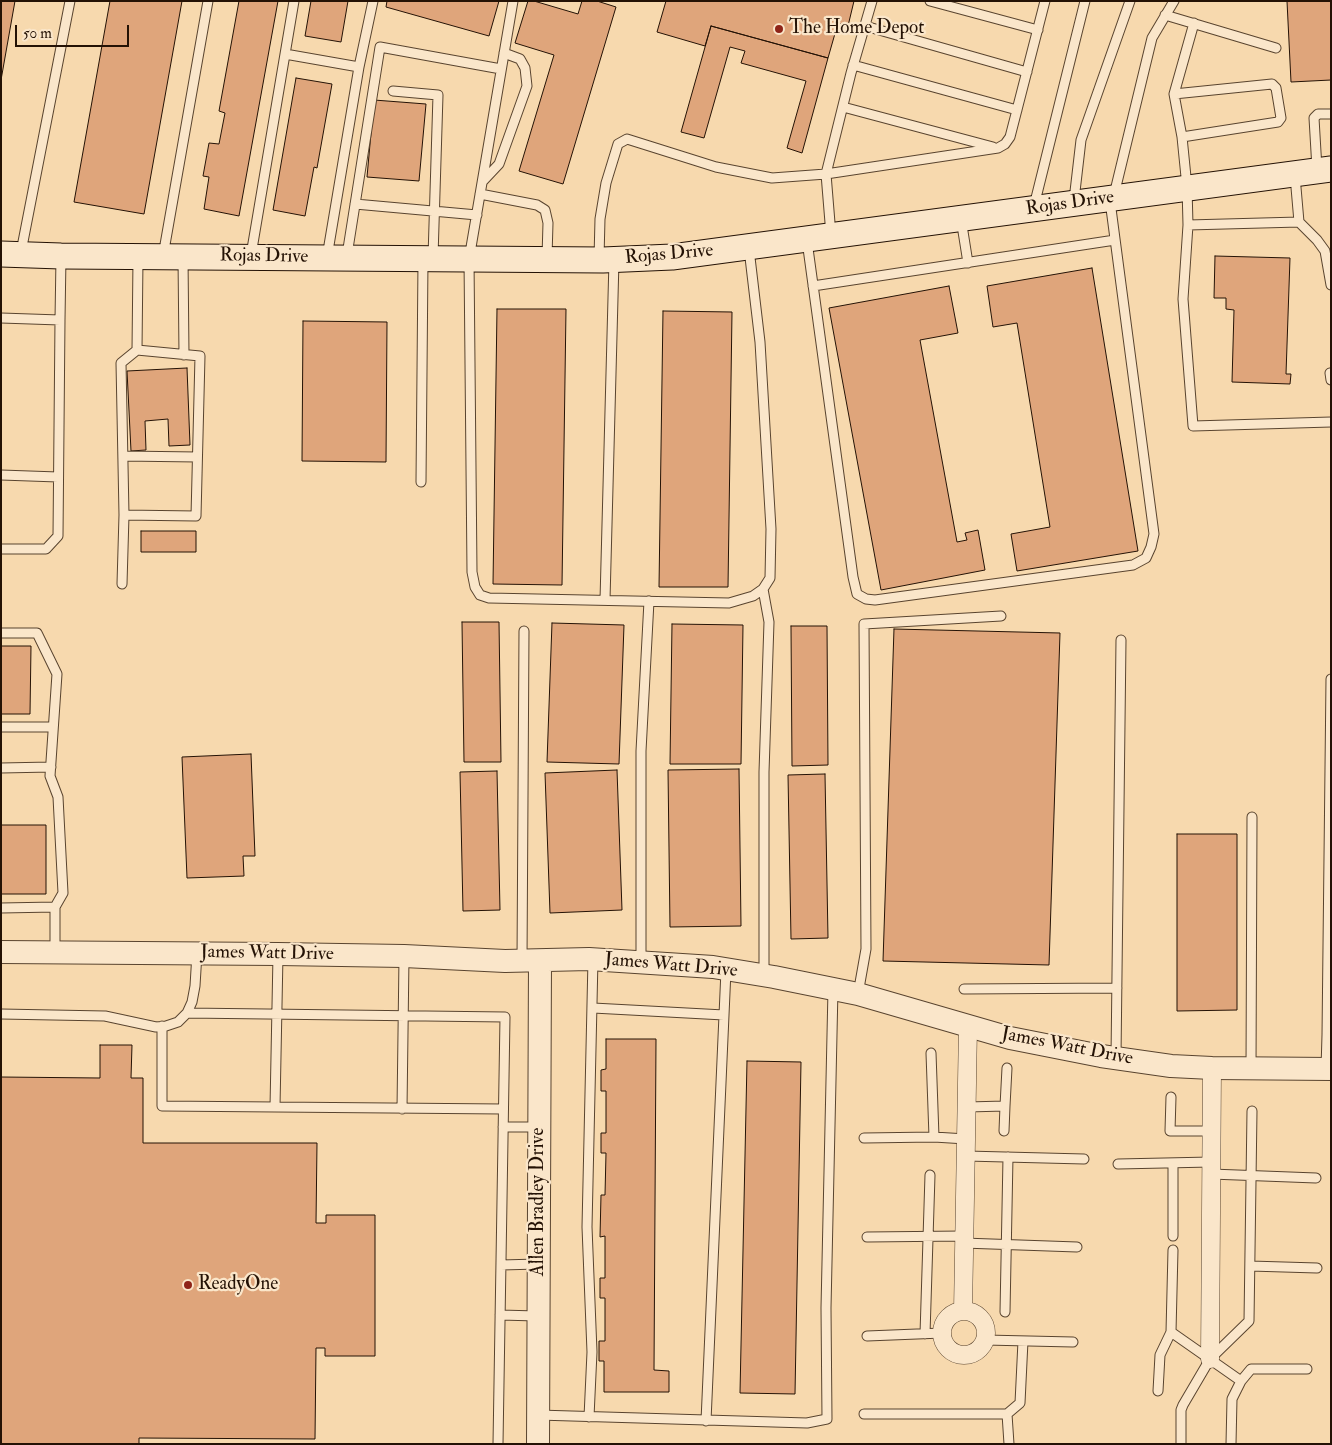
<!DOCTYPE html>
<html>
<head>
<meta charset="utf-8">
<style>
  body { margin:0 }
  #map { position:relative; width:1332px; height:1445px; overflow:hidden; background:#f7d9ae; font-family:"IM FELL Double Pica",serif }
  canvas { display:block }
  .frame { position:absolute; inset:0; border:2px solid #241205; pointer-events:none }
  .scale { position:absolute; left:15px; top:25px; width:114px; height:22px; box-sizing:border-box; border:2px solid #241205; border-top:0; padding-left:6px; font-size:15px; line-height:18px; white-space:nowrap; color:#241205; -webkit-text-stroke:4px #fae6ca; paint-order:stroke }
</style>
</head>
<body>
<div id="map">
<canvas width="1332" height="1445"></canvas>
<div class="frame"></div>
<div class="scale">50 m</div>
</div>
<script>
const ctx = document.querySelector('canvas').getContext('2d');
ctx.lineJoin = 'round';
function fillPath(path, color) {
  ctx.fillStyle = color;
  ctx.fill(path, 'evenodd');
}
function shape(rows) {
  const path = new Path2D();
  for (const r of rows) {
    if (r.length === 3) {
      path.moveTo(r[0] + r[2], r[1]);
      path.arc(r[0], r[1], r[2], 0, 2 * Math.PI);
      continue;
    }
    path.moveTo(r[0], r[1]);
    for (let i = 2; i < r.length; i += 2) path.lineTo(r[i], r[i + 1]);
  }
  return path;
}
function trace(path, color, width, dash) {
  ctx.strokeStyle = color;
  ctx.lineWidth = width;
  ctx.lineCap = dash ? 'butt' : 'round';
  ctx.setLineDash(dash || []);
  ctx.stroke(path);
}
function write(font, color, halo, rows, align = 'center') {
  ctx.font = font + ' "IM FELL Double Pica",serif';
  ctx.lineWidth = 4.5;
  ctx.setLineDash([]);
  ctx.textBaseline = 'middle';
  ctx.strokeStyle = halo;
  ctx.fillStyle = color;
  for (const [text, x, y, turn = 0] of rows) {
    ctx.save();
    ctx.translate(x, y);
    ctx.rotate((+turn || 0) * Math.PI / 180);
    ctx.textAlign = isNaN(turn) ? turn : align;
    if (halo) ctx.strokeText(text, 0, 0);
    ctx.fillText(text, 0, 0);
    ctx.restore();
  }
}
const building = shape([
  [1,1,15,1,1,80,1,1],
  [110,1,182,1,144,214,74,202,110,1],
  [239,1,278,1,239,216,204,209,209,177,203,176,209,143,219,144,225,113,219,111,239,1],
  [311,1,348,1,341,42,305,36,311,1],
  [387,1,499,1,489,36,386,7,387,1],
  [528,1,534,1,578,14,582,1,597,1,616,7,563,184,519,171,554,55,515,43,528,1],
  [666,1,854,1,848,26,838,23,828,58,711,26,705,46,657,32,666,1],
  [1287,1,1331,1,1331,80,1291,82,1287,1],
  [711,26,828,58,802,153,787,148,806,81,741,63,745,51,730,47,704,138,681,132,711,26],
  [296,78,332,84,317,168,314,167,305,216,273,210,296,78],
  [374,100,426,104,419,181,367,177,374,100],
  [1215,256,1290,258,1286,374,1291,374,1290,384,1232,382,1234,310,1226,309,1226,298,1214,298,1215,256],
  [1092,268,1138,551,1017,571,1011,534,1050,527,1017,323,993,327,987,286,1092,268],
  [949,286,958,333,920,340,957,542,967,540,965,533,978,530,985,570,881,590,829,308,949,286],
  [497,309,566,309,562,585,493,584,497,309],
  [663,311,732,312,728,587,659,587,663,311],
  [303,321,387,322,386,462,302,461,303,321],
  [187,368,190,445,169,446,168,419,145,421,146,450,131,451,127,371,187,368],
  [141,531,196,531,196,552,141,552,141,531],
  [462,622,499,622,501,762,464,762,462,622],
  [552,623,624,625,619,764,547,762,552,623],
  [672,624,743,625,741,764,670,764,672,624],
  [791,626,827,626,828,765,792,766,791,626],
  [894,629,1060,633,1049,965,883,961,894,629],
  [1,646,31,646,30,714,1,714,1,646],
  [251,754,255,856,243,856,244,876,187,878,182,757,251,754],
  [739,769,741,926,670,927,668,770,739,769],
  [617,770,622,910,550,913,545,773,617,770],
  [497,771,500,910,463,911,460,772,497,771],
  [825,774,828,938,791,939,788,775,825,774],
  [1,825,46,825,46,894,1,894,1,825],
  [1177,834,1237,834,1237,1010,1177,1011,1177,834],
  [606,1039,656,1039,654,1370,669,1371,669,1392,604,1392,604,1361,599,1361,599,1341,605,1341,605,1298,600,1298,600,1278,605,1278,605,1236,600,1237,601,1195,605,1195,606,1153,601,1153,601,1133,606,1133,606,1091,601,1091,601,1070,606,1069,606,1039],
  [100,1045,132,1045,131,1078,143,1078,143,1143,317,1143,316,1223,326,1223,326,1215,375,1215,375,1356,325,1356,325,1348,316,1348,315,1439,139,1438,139,1444,1,1444,1,1077,100,1078,100,1045],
  [747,1061,801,1062,795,1394,740,1393,747,1061]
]);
const service = shape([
  [513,1,469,259,472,572,475,587,480,595,489,598,729,603,753,596,763,589,770,578,771,529,760,342,749,249],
  [930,1,1038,30],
  [1165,15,1276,48],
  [1194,23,1174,94,1182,137,1187,187,1188,225,1183,299,1193,426,1331,422],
  [865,26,1027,72],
  [285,54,359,67,327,257],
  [853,65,1017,110],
  [359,67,373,1],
  [393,91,438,95,433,257],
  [1174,94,1272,84,1276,88,1281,118,1278,122,1182,137],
  [843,107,993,147],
  [1317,169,1314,118,1318,114,1331,114],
  [483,181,499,164,527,86,525,68,520,59,504,53],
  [480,194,537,205,545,210,548,223,547,257],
  [1114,195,1152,38,1174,1],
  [1074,200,1081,140,1130,1],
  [355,204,477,215],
  [1034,206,1085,1],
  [961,219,968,263],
  [1299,222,1317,240,1325,251,1331,285],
  [1188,225,1299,222,1295,176],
  [831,235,826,174,998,148,1005,144,1010,137,1045,1],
  [807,241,853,577,857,594,866,599,875,600,1133,565,1146,558,1151,547,1154,534,1110,201],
  [21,252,70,1],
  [251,255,294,1],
  [347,255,380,47,501,69],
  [163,256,208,1],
  [183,257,184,355],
  [599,258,600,219,606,183,618,144,627,139,716,167,772,178,826,174,851,73,872,1],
  [813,286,1115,240],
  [1,318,60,320,61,257],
  [137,350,200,356,196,516,124,515,121,363,137,350,138,259],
  [1330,373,1331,380],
  [123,456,197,457],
  [1,475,58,477],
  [421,482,423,261],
  [1,549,46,549,58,536,60,320],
  [122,584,124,515],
  [763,589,769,622,764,772,764,975],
  [605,600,614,260],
  [1,633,37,633,57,674,50,776,58,797,63,893,55,907],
  [1,727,53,727],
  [1,768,51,767],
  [1,908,55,907,55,952],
  [522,961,524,631],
  [641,961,641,751,649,601],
  [964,989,1117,988],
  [858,994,866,949,864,624,1001,616],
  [593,1008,724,1015],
  [187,1013,505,1017,498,1444],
  [1,1014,105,1016,156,1027,166,1026,178,1022,187,1013,192,1002,195,986,197,953],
  [162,1026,162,1106,503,1109],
  [1327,1035,1331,679],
  [931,1053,934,1137],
  [1116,1057,1121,640],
  [1251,1069,1252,817],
  [1326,1069,1327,1035,1331,1035],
  [1171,1097,1170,1131,1211,1131],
  [275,1107,278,955],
  [967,1107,1005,1106,1007,1068],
  [402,1109,404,957],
  [503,1127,539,1127],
  [1004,1131,1005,1106],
  [864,1138,934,1137,966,1139],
  [966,1156,1084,1159],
  [1173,1163,1173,1236],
  [1118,1164,1211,1162],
  [1211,1174,1316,1178],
  [867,1237,963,1236],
  [963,1243,1077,1247],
  [1173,1250,1171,1332,1241,1381,1232,1399,1231,1444],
  [501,1265,538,1264],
  [1250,1266,1317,1268],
  [1005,1312,1008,1157],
  [500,1315,537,1316],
  [925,1334,930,1175],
  [867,1336,942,1333],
  [985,1340,1073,1342],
  [1241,1381,1251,1369,1307,1369],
  [1158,1391,1160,1355,1171,1332],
  [864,1414,1007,1414,1020,1403,1023,1341],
  [1007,1414,1009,1444],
  [538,1415,807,1423,827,1419,826,1308,833,989],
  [589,1417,592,1352,587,1227,593,959],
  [706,1421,726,970],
  [1181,1444,1181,1410,1183,1405,1210,1359,1249,1321,1252,1111]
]);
const minor = shape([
  [963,1311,968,1026],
  [964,1333,22],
  [1210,1359,1212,1068]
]);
const tertiary = shape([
  [1,952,278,954,404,956,505,961,589,959,713,967,774,977,858,994,1010,1038,1101,1056,1171,1066,1212,1068,1331,1069],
  [538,1444,540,961]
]);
const secondary = shape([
  [1,254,61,256,603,260,672,257,1331,169]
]);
const markers = [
  [779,29,5,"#8f2418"],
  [188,1285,5,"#8f2418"]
];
const poiNames = [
  ["The Home Depot",789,29],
  ["ReadyOne",198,1285]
];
const streetNames = [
  ["Rojas Drive",1070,204,-8],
  ["Rojas Drive",669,255,-5],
  ["Rojas Drive",264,257,1],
  ["James Watt Drive",267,954,1],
  ["James Watt Drive",671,966,5],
  ["James Watt Drive",1067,1047,11],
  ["Allen Bradley Drive",539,1202,-90]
];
fillPath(building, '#dfa57b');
trace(building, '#241205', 1);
trace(service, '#59442f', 11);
trace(minor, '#59442f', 19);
trace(tertiary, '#59442f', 24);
trace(secondary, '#241205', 27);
trace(service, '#fae6ca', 9);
trace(minor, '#fae6ca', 18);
trace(tertiary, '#fae6ca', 22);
trace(secondary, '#fae6ca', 25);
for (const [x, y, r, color] of markers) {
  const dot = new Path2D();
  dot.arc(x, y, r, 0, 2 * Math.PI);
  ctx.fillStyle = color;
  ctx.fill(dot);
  trace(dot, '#fae6ca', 2);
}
write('19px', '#241205', '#fae6ca', poiNames, 'left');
write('19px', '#241205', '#fae6ca', streetNames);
</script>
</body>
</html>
